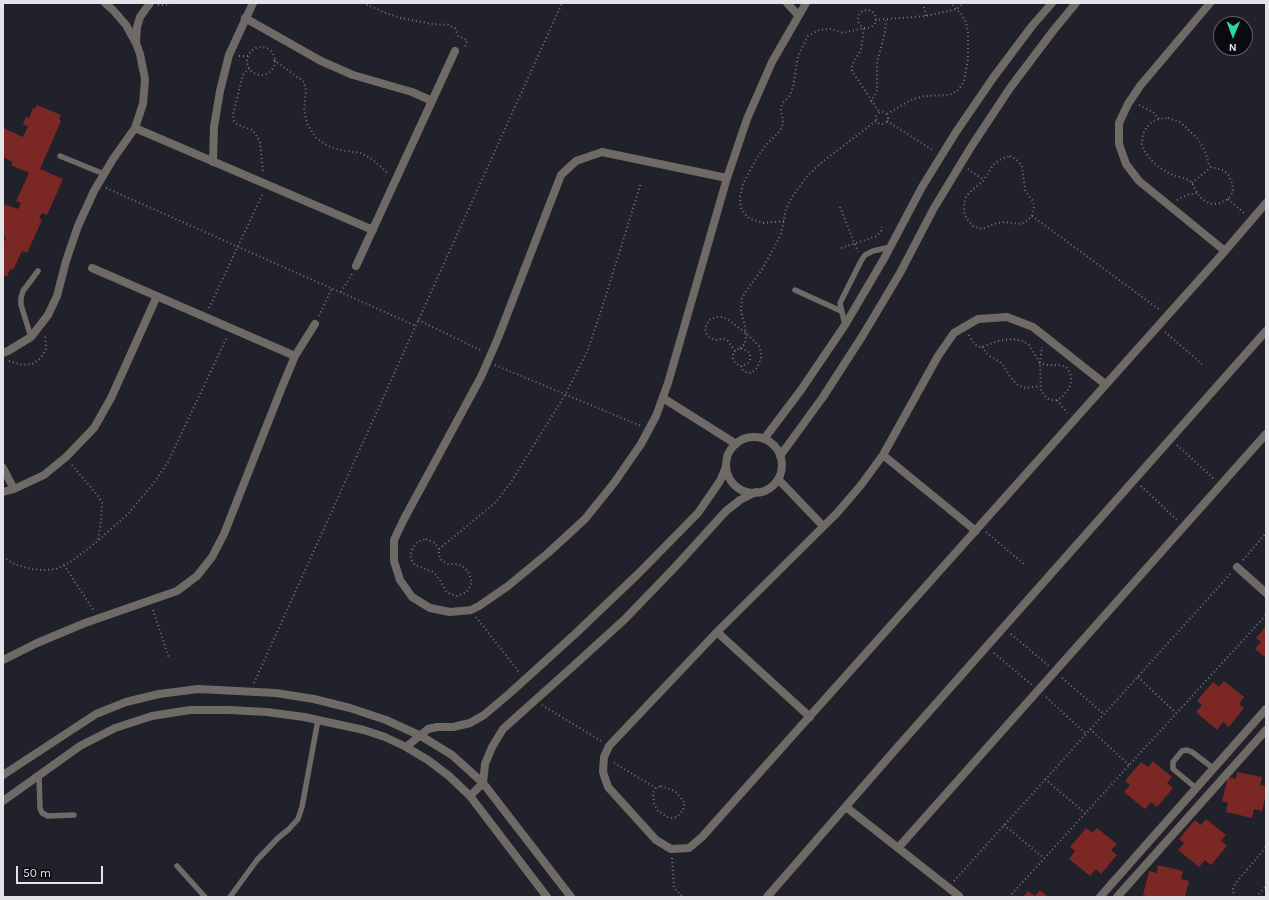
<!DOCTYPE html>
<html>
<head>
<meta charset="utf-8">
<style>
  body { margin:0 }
  #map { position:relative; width:1269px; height:900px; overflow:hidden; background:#20212b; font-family:Karla,sans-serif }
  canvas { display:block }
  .frame { position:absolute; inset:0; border:4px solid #e3e4ea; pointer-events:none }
  .north { position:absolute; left:1213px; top:16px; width:40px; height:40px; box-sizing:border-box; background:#0b0b0f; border:1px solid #616267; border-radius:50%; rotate:181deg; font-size:11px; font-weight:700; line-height:16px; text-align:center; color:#e3e4ea }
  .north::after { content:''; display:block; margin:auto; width:14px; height:18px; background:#2ad5ac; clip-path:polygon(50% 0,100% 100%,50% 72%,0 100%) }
  .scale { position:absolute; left:16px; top:866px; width:87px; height:18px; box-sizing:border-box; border:2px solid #e3e4ea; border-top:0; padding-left:5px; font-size:12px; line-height:14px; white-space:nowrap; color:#e3e4ea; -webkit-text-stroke:3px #0b0b0f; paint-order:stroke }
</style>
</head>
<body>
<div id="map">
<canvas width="1269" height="900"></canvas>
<div class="frame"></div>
<div class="north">N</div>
<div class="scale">50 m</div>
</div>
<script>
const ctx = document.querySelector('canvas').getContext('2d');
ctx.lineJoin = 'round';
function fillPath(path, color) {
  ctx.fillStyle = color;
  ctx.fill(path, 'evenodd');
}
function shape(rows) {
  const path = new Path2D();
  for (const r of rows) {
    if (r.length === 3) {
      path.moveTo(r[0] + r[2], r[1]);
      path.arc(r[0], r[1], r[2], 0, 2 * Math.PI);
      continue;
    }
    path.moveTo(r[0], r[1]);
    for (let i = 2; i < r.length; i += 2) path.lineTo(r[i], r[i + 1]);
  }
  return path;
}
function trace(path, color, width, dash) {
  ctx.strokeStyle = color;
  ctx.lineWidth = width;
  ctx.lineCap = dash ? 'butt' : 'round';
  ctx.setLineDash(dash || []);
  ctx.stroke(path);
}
const building = shape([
  [37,105,61,115,59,120,61,121,40,169,63,179,47,215,42,213,39,218,42,220,27,253,22,251,13,270,10,269,7,277,3,275,3,241,4,242,6,237,3,236,3,204,18,209,21,203,16,201,29,173,11,165,13,162,3,157,3,128,23,137,28,127,23,124,26,117,29,118,33,108,35,109],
  [1266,626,1266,658,1255,649,1261,642,1256,638],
  [1224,681,1244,697,1239,704,1244,708,1229,727,1223,722,1217,730,1196,712,1202,705,1197,701,1213,682,1219,687],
  [1153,761,1172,777,1167,783,1173,788,1157,807,1151,802,1145,809,1124,792,1130,785,1125,781,1141,762,1148,767],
  [1237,772,1262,777,1260,785,1266,786,1266,794,1262,811,1254,809,1252,818,1226,812,1228,803,1222,801,1228,777,1236,779],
  [1206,819,1226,835,1221,841,1227,846,1211,865,1205,860,1199,867,1178,850,1184,843,1179,839,1195,820,1201,825],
  [1086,828,1092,833,1097,828,1117,844,1111,850,1117,855,1101,874,1096,869,1090,876,1069,859,1075,851,1070,847],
  [1158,865,1183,871,1181,879,1189,881,1185,897,1149,897,1143,895,1149,871,1157,873],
  [1040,890,1048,897,1023,897,1028,891,1035,896]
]);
const path = shape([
  [363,3,386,13,401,18,433,24,448,25,455,28,458,36,467,40,466,45,464,47],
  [923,3,926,16],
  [158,5,165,5,171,3],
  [867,19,9],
  [875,20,926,16,957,9,964,3],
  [261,61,14],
  [239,56,248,56],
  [274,60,304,82,306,90,304,110,307,124,316,138,328,146,340,150,361,153,372,159,389,174],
  [249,68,243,75,233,114,234,121,238,125,253,130,260,142,263,172],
  [871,102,877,90,877,63,885,32,886,20],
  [1139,105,1153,112,1159,119],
  [882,118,6],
  [887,114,909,101,917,98,925,96,950,95,957,91,962,85,964,81,968,59,968,32,966,22,961,14,951,3],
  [1168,118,1180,122,1198,139,1205,151,1209,165,1211,167,1223,170,1228,174,1232,183,1233,190,1231,196,1228,199,1220,203,1212,204,1209,203,1202,199,1197,193,1192,183,1189,180,1170,174,1156,165,1150,159,1144,150,1142,144,1143,134,1146,128,1153,121,1159,119,1168,118],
  [887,121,934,151],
  [1010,156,1016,159,1022,166,1025,190,1029,196,1033,201,1034,209,1032,216,1028,220,1021,224,1004,222,997,223,982,229,973,226,966,218,964,211,964,204,966,197,970,192,984,180,993,165,999,160,1010,156],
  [968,169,984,180],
  [1192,183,1211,167],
  [106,188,416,326],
  [1228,199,1245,214],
  [1177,200,1187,195,1197,193],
  [840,207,858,252],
  [1032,216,1160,310],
  [784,221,764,223,750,219,745,214,741,208,740,197,743,184,755,161,765,146,777,134,782,127,783,120,781,111,781,107,783,103,790,95,793,87,798,56,808,36,819,30,831,29,843,33,864,28,861,50,852,65,852,71,880,113],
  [841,248,877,236,881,231,882,227],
  [341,292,352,274],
  [209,308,263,193],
  [319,316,332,288],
  [418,320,482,351],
  [1165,332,1202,364],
  [969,335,972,341,977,346,982,347,998,341,1012,339,1023,341,1029,345,1040,363,1041,391,1046,397,1050,400,1057,400,1062,397,1069,389,1071,382,1071,377,1070,373,1066,367,1060,365,1046,365,1040,363,1042,347],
  [982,347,988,355,1000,362,1004,367,1011,378,1018,385,1026,388,1040,386],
  [740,348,745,344,746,337,745,326,741,311,742,298,746,291,761,271,774,248,781,234,786,209,792,197,808,175,821,163,877,120],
  [735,351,728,341,724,339,715,340,709,337,707,335,705,328,709,320,716,317,722,317,727,319,746,333,759,346,761,353,761,359,757,368,751,373,745,372,743,370,741,366,738,365,733,360,733,353,735,351,740,348,744,349,750,353,750,360,748,363,741,366],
  [9,361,22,365,32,364,41,358,46,349,45,334],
  [495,365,641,426],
  [1057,400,1067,413],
  [1177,445,1214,479],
  [72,465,98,496,102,503,101,521,98,540],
  [1141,486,1177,520],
  [986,532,1025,565],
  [426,539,435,543,439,549,439,555,442,561,448,564,457,564,462,566,468,571,472,582,467,592,457,596,450,594,446,591,440,580,433,572,415,565,412,561,410,555,413,548,417,542,426,539],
  [439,549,496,502,511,482,565,395,587,352,601,311,641,183],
  [3,557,14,564,31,569,44,570,56,569,72,561,94,544,128,514,153,484,168,462,227,337],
  [1243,560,1266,533],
  [64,565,94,611],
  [153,610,169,658],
  [476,617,519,672],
  [1011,634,1049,666],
  [994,653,1032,685],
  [1138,677,1176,713],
  [1062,678,1104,714],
  [254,683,562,3],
  [1046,697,1086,734],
  [542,705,601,741],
  [1090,729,1129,765],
  [614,763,656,788],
  [1045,779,1085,813],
  [661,786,675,791,685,803,683,810,677,817,673,818,667,817,658,811,654,804,653,793,656,788,661,786],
  [1004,825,1044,858],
  [672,858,674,888,683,897],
  [954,881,1231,573],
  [1009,897,1266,615],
  [1234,897,1233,889,1235,884,1266,847],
  [1256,897,1266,886]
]);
const service = shape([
  [60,156,104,174],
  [795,290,841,311],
  [845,325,840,303,861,261,865,255,873,251,890,247],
  [31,337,21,305,21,298,23,291,38,271],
  [39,775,40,808,42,813,48,816,74,815],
  [1196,788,1173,769,1173,762,1182,751,1187,750,1192,752,1213,768],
  [177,866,205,897],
  [230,897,257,860,278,838,289,829,298,819,302,807,318,720]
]);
const minor = shape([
  [787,3,798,15],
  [1210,3,1140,86,1128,104,1119,123,1119,144,1126,164,1139,181,1225,251],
  [245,18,321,61,353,75,412,92,432,101],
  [136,42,137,27,140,17,150,3],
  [135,128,373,230],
  [213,162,214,127,220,91,229,55,253,3],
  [727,178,602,152,576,161,561,175,498,338,481,377,404,519,394,540,394,561,400,580,412,597,430,608,450,612,471,610,479,606,508,586,548,553,585,519,614,483,641,444,656,416,668,383,727,178,747,119,772,62,806,3],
  [356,266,455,51],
  [92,268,295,356],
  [3,353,8,351,31,337,48,315,57,296,66,261,78,226,94,191,113,159,135,128,143,104,145,79,140,54,136,43,126,25,113,10,105,3],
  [1105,384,1033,327,1007,317,978,319,954,333,938,356,883,455,861,485,837,513,717,632,609,746,604,757,603,772,608,787,656,840,671,849,689,848,702,837,1225,251,1266,203],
  [663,398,736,444],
  [754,465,28],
  [764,439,801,390,845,325,885,257,922,187,956,132,993,78,1032,26,1052,3],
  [883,455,976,531],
  [780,456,823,397,863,335,900,273,934,208,971,147,1010,88,1053,31,1076,3],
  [3,468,14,489],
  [778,479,823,526],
  [3,492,14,489,44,475,66,457,94,428,111,398,157,296],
  [1237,567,1266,593],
  [717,632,810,717],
  [3,660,37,643,85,623,177,591,197,576,212,557,224,534,282,387,295,356,315,324],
  [406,747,428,729,437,727,453,727,470,723,484,715,510,693,574,635,637,575,698,513,720,481,726,467],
  [3,775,96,714,126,702,159,694,198,689,276,693,314,699,350,708,386,720,421,736,452,755,483,783,571,897],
  [470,796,483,783,485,764,492,747,503,729,570,669,625,619,676,566,726,511,740,500,756,492],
  [3,801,80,746,115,728,152,716,190,710,229,710,267,712,304,717,364,730,385,737,406,747,428,760,449,776,470,796,547,897],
  [846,807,959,896],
  [898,848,1266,434],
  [767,897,895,750,1266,331],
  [1100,897,1266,709],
  [1117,897,1266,730]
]);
fillPath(building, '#7b2824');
trace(path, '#74757d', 2, [1, 3]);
trace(service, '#706a67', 5.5);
trace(minor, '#706a67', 8);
</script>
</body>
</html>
